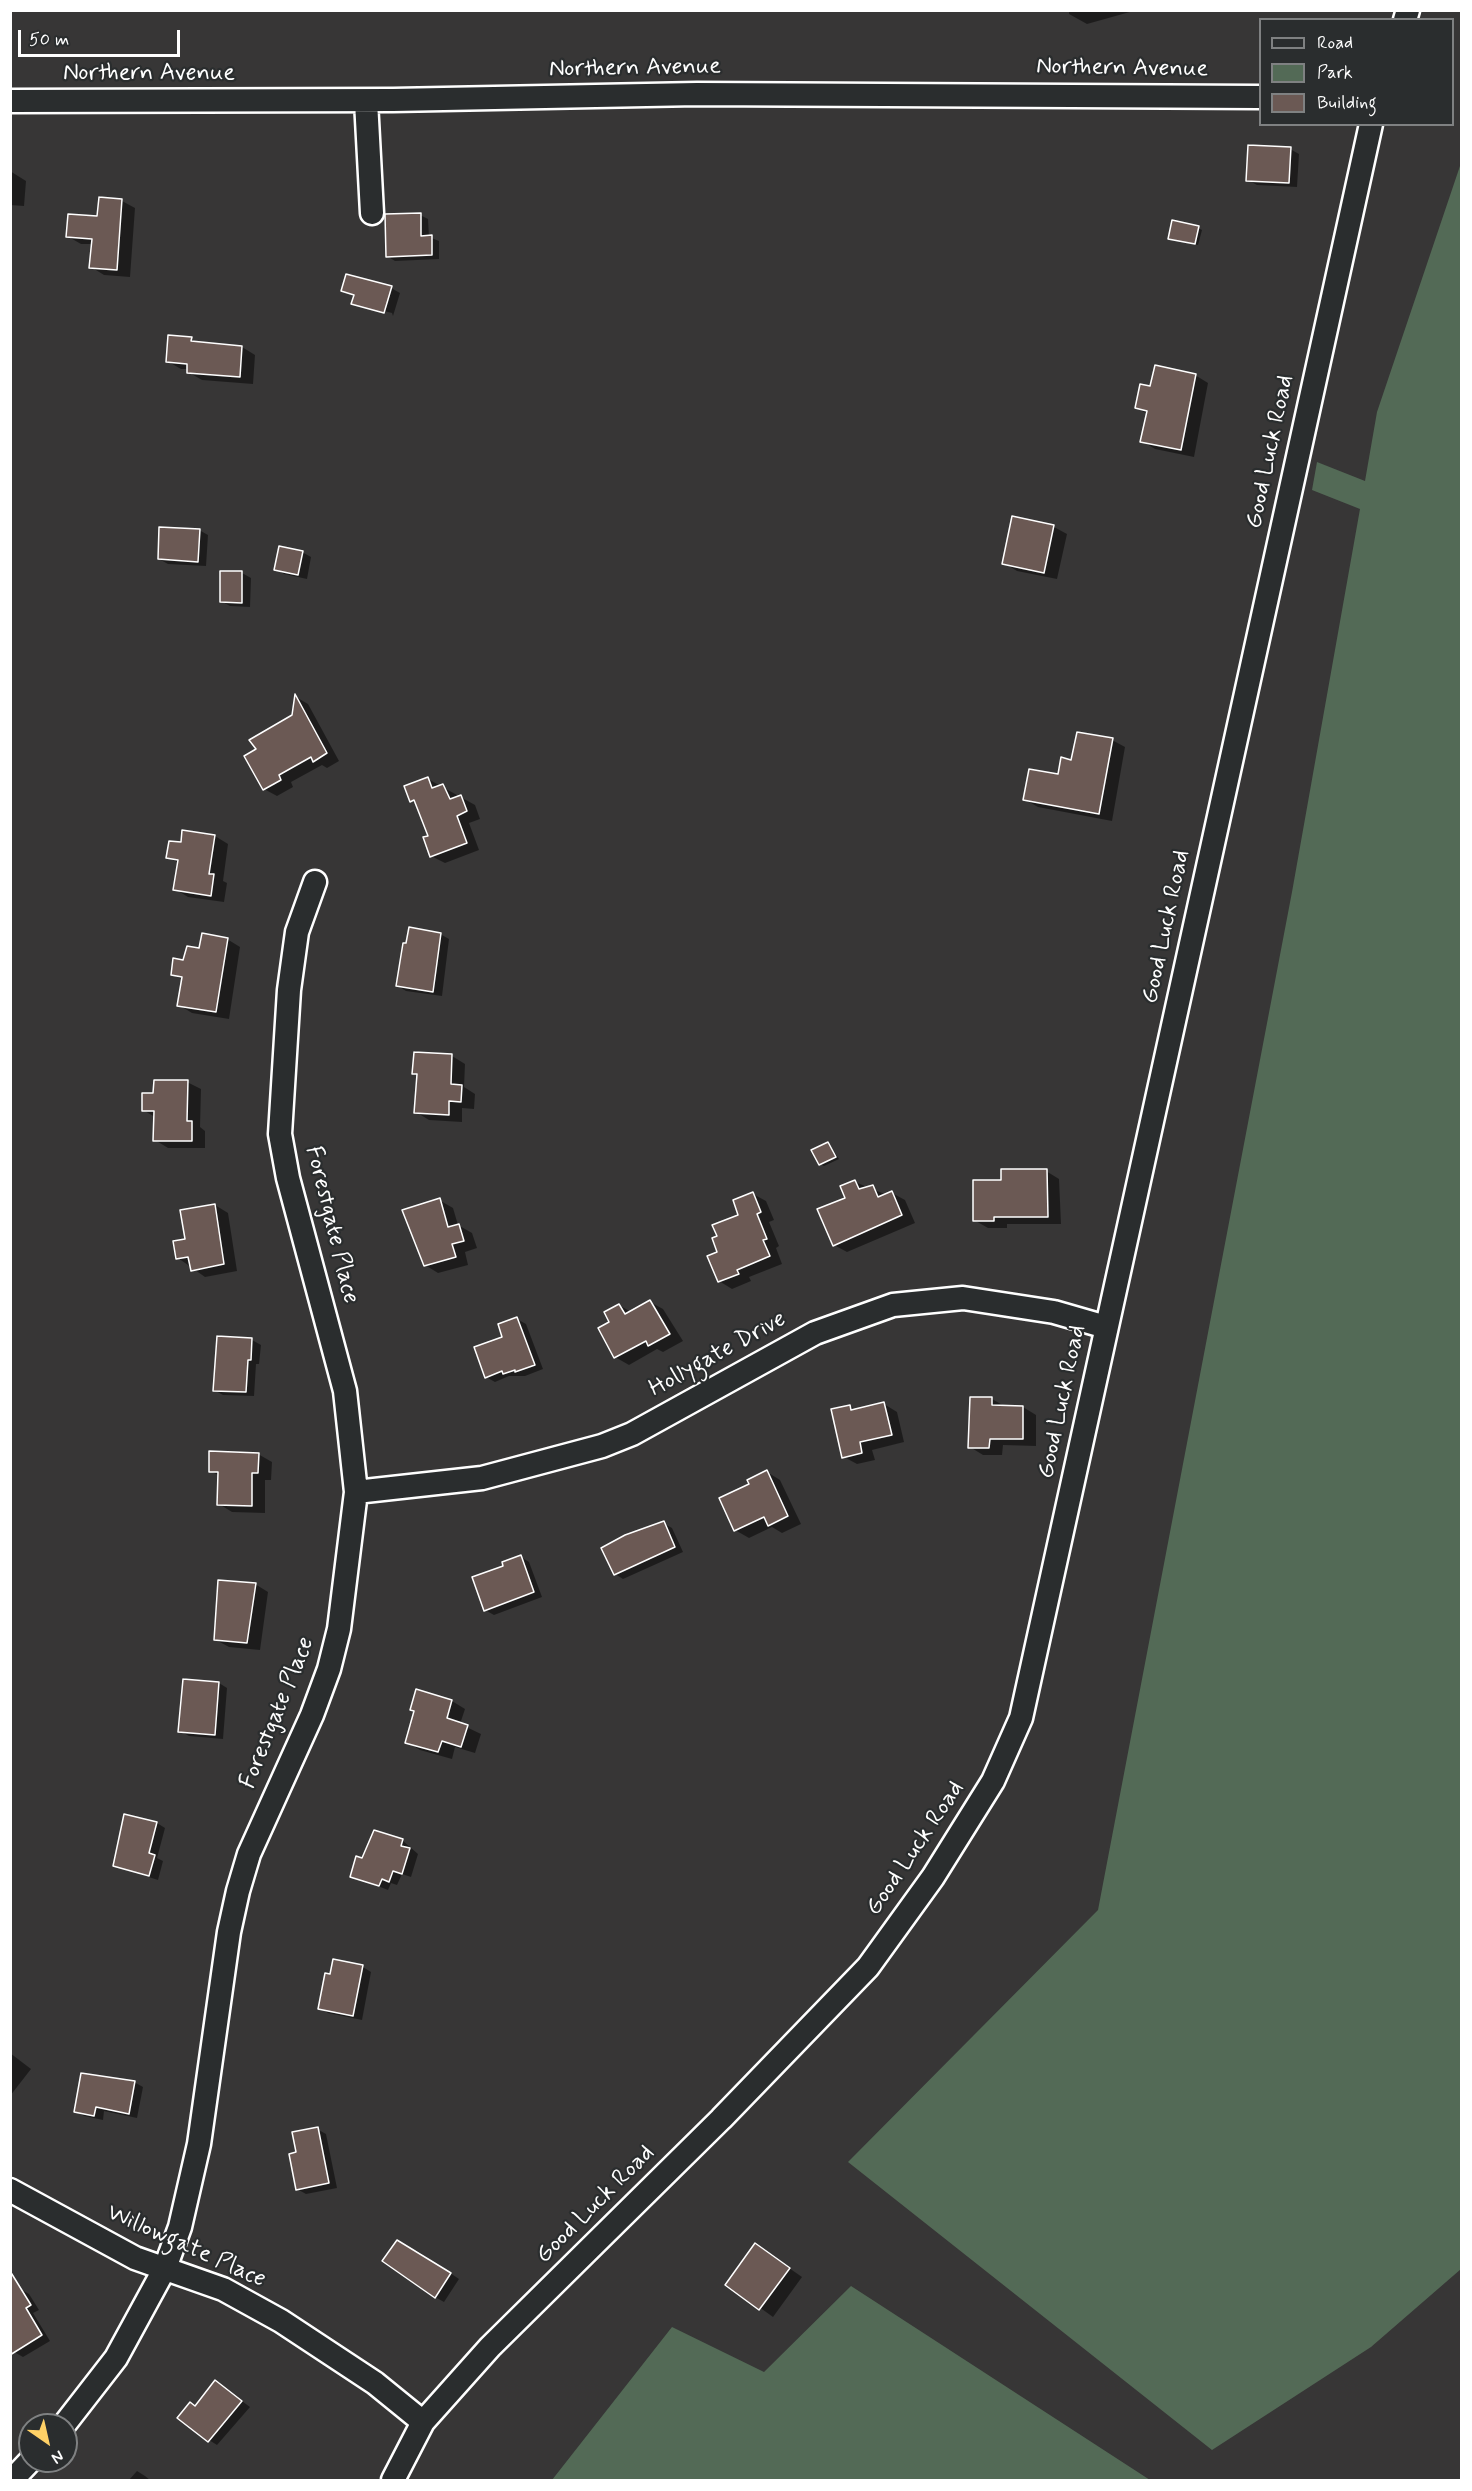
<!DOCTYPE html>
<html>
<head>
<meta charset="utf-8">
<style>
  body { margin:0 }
  #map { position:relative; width:1472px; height:2491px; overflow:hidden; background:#373636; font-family:Mynerve,sans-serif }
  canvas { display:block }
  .frame { position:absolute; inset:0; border:12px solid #fff; pointer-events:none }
  .legend { position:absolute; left:1259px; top:18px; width:195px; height:108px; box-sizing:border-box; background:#2a2d2e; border:2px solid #7f8182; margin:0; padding:8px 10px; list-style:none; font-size:18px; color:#fff }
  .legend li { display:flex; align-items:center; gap:12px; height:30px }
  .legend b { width:30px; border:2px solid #7f8182 }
  .north { position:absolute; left:18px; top:2413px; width:60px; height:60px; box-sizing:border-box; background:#2a2d2e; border:2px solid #7f8182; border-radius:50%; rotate:146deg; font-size:16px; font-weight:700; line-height:24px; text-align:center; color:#fff }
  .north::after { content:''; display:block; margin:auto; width:21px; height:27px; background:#ffd166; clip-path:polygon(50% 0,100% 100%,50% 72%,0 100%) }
  .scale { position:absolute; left:18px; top:30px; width:162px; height:27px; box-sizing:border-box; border:3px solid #fff; border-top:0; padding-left:8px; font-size:18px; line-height:21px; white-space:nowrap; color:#fff; -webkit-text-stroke:4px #2a2d2e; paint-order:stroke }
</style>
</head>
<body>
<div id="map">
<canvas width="1472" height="2491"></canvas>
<div class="frame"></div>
<ul class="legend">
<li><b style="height:8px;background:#2a2d2e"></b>Road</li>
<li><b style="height:16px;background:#536a56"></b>Park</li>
<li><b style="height:16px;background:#6b5954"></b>Building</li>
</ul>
<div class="north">N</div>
<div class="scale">50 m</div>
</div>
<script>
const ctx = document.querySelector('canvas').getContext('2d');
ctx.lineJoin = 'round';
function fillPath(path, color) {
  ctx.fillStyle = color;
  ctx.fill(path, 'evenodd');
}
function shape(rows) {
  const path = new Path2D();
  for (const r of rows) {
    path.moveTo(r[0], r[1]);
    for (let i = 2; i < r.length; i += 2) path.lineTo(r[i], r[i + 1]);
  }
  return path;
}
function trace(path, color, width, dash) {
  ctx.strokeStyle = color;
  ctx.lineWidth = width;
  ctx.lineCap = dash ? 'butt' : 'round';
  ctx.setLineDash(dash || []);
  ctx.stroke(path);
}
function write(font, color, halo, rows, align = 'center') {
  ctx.font = font + ' Mynerve,sans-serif';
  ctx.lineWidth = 4.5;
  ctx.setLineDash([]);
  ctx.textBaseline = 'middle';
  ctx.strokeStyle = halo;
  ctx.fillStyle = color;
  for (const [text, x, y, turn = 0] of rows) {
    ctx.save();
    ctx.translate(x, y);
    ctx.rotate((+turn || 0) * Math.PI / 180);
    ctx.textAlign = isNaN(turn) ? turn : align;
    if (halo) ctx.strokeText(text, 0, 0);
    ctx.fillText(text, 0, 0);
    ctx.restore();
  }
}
const green = shape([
  [1461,163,1461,2269,1371,2347,1212,2450,848,2162,1098,1910,1292,892,1360,509,1312,490,1317,462,1365,481,1377,412],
  [851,2286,1150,2480,552,2480,672,2327,764,2372]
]);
const shadow = shape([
  [1069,10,1137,10,1087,24,1069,14],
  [1290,149,1299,154,1297,187,1257,185,1248,180],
  [10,171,26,181,24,206,10,205],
  [122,201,135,208,130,277,104,275,91,267,93,244,81,244,67,236],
  [420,215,428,219,429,237,439,241,439,259,395,261,387,256],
  [1198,228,1202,230,1198,245,1174,240],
  [391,288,400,293,393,316,392,313,360,305,360,307,353,303,355,296,343,290],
  [191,339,200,344,242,347,255,355,253,384,202,380,188,372,188,369,181,369,167,361],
  [1195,375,1208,383,1194,457,1155,449,1142,441,1148,414,1136,408,1152,388],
  [1013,517,1054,527,1067,534,1057,579,1017,571,1004,563],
  [199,530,208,535,206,566,168,564,159,559],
  [302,552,311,557,307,579,284,574,276,569],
  [242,573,251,578,250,607,230,606,221,601],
  [296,697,308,704,339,761,327,768,322,765,291,782,293,787,277,796,264,789,258,749,294,716],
  [1112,740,1125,747,1112,821,1038,807,1024,799,1059,776,1073,761],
  [428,779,475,805,480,819,469,823,479,850,445,863,431,856,429,836,417,804,411,801],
  [215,836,228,844,223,881,227,883,224,902,188,897,175,889,179,863,168,857,182,844],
  [440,934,449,939,442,996,406,991,398,986],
  [227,939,240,947,229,1019,192,1013,179,1005,183,980,172,974,201,950],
  [452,1056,465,1064,464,1087,475,1094,474,1109,462,1108,462,1122,429,1120,416,1112,418,1075,414,1073],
  [187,1082,201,1089,200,1127,205,1131,205,1148,168,1148,155,1140,155,1117,143,1110,155,1094],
  [828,1143,839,1159,824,1166,820,1164],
  [1046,1171,1059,1179,1061,1224,1007,1224,1007,1228,988,1228,974,1220,1003,1182],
  [855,1182,887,1195,892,1193,905,1200,915,1223,847,1252,834,1245,847,1199],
  [753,1194,766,1201,774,1220,769,1222,779,1246,776,1248,782,1264,749,1277,751,1281,732,1289,719,1281,718,1237,740,1215],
  [439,1200,453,1208,458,1225,472,1233,477,1248,465,1252,468,1265,438,1273,425,1265],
  [215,1205,228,1213,237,1271,205,1277,178,1258,186,1240],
  [650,1302,663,1309,683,1341,663,1352,657,1349,629,1365,615,1357,611,1323,619,1305,631,1312],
  [517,1319,526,1324,543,1369,525,1376,509,1376,495,1382,486,1377,504,1338],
  [218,1338,252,1340,261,1345,259,1364,256,1364,254,1396,223,1395,214,1390],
  [971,1398,992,1399,1006,1407,1023,1407,1036,1415,1036,1446,1003,1445,1002,1455,983,1455,970,1447],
  [884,1404,897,1412,904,1442,872,1450,875,1460,857,1464,844,1457,850,1406,857,1410],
  [258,1454,272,1462,271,1480,265,1480,265,1513,232,1512,219,1504,220,1476,210,1471],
  [767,1472,780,1480,801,1524,782,1533,772,1527,749,1538,735,1530,751,1485],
  [663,1523,672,1528,683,1552,623,1579,615,1574],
  [521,1557,529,1562,542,1597,494,1615,485,1610,505,1567],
  [255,1584,268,1592,260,1650,229,1647,216,1640],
  [219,1683,227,1688,223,1739,189,1736,180,1731],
  [452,1701,465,1709,460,1724,481,1734,475,1753,455,1747,452,1759,420,1750,407,1742,416,1711],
  [125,1816,157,1823,165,1828,157,1858,163,1861,158,1880,114,1866],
  [375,1832,403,1841,418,1854,411,1877,402,1874,397,1885,391,1883,388,1890,352,1876,363,1860],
  [334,1961,363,1967,371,1972,362,2020,328,2013,320,2008],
  [10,2053,31,2069,10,2096],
  [102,2076,134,2082,143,2087,137,2118,104,2111,103,2120,84,2116,75,2111],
  [317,2129,326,2134,337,2188,306,2194,297,2189,298,2153],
  [756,2245,802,2277,773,2317,727,2284],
  [416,2250,459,2279,444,2302,435,2297],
  [20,2289,29,2294,39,2310,33,2313,50,2341,23,2357,14,2352],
  [216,2382,250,2407,217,2445,209,2440,196,2407],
  [137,2471,145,2476,150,2480,129,2480]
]);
const building = shape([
  [1248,145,1291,147,1289,183,1246,181,1248,145],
  [99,197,122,199,117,270,89,268,92,239,66,237,68,214,97,216,99,197],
  [421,213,421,236,432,235,432,255,386,257,385,214,421,213],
  [1172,220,1199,226,1195,244,1168,239,1172,220],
  [346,274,392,286,384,313,351,304,354,295,341,291,346,274],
  [168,335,192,337,191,341,242,346,240,377,187,373,187,364,166,362,168,335],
  [1155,365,1196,374,1181,450,1140,442,1147,411,1135,408,1140,384,1150,386,1155,365],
  [1012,516,1054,525,1044,573,1002,564,1012,516],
  [159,527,200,529,198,562,158,559,159,527],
  [279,546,303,551,298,575,274,570,279,546],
  [220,571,242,571,242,603,220,602,220,571],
  [295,694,327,753,313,762,311,757,279,775,281,780,263,790,244,756,256,749,249,740,292,715,295,694],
  [1077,732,1113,738,1099,814,1023,800,1029,769,1058,774,1061,757,1071,760,1077,732],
  [428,777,432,788,443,784,450,799,461,795,467,811,457,816,467,843,430,857,423,837,428,836,414,800,410,802,404,786,428,777],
  [182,830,215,835,209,874,214,874,211,896,173,890,178,860,166,858,169,841,181,842,182,830],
  [409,927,441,933,433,992,396,986,403,943,406,943,409,927],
  [202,933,228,938,216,1012,177,1006,182,977,171,975,173,958,183,960,187,946,199,948,202,933],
  [414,1052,452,1054,451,1084,462,1085,461,1102,449,1101,449,1115,414,1113,417,1074,412,1074,414,1052],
  [154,1080,188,1080,187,1121,192,1121,192,1141,153,1141,154,1111,142,1111,142,1093,153,1093,154,1080],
  [828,1142,836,1157,819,1165,811,1150,828,1142],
  [1001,1169,1047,1169,1048,1217,994,1217,994,1221,973,1221,973,1180,1001,1180,1001,1169],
  [855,1180,859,1189,873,1185,878,1197,892,1191,902,1215,833,1246,817,1209,845,1198,840,1186,855,1180],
  [753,1192,761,1212,757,1214,767,1239,763,1240,770,1256,737,1270,739,1274,718,1282,707,1256,717,1252,712,1238,717,1236,712,1225,738,1215,733,1200,753,1192],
  [440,1198,448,1227,459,1224,464,1241,452,1244,456,1257,424,1266,402,1210,440,1198],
  [215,1204,224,1264,191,1271,188,1257,176,1259,173,1241,185,1239,180,1210,215,1204],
  [650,1300,670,1334,648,1346,646,1341,614,1358,598,1328,609,1322,604,1312,619,1304,625,1314,650,1300],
  [517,1317,535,1365,515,1372,515,1370,503,1374,502,1371,485,1378,474,1347,502,1337,498,1324,517,1317],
  [217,1336,252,1338,251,1360,248,1360,246,1392,213,1391,217,1336],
  [970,1397,992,1397,992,1405,1023,1406,1023,1439,990,1439,989,1448,968,1448,970,1397],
  [884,1402,892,1435,860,1442,862,1453,842,1458,831,1409,850,1405,851,1410,884,1402],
  [209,1451,259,1453,258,1473,252,1473,252,1506,217,1505,218,1472,209,1472,209,1451],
  [767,1470,788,1516,768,1526,764,1517,734,1531,719,1498,749,1484,747,1480,767,1470],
  [664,1521,675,1547,614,1575,601,1548,625,1535,664,1521],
  [521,1555,534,1592,484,1611,472,1577,503,1566,502,1562,521,1555],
  [218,1580,256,1583,247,1643,214,1640,218,1580],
  [183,1679,219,1682,215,1735,178,1732,183,1679],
  [416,1689,452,1700,447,1718,468,1725,461,1747,442,1741,438,1752,405,1743,414,1711,410,1710,416,1689],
  [124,1814,157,1822,149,1853,155,1855,149,1876,113,1866,124,1814],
  [374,1830,403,1839,401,1846,410,1848,402,1874,393,1871,389,1882,382,1879,379,1886,350,1877,356,1856,362,1858,374,1830],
  [333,1959,363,1965,353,2016,318,2009,325,1973,330,1974,333,1959],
  [81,2073,135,2081,129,2114,96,2107,94,2116,74,2112,81,2073],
  [318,2127,329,2183,296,2190,289,2154,296,2152,292,2132,318,2127],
  [397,2240,451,2273,435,2298,382,2261,397,2240],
  [755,2243,790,2268,759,2310,725,2285,755,2243],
  [10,2271,31,2305,26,2308,42,2335,10,2355,10,2271],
  [215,2380,242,2401,208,2442,177,2418,190,2402,195,2406,215,2380]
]);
const minor = shape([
  [1405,20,1408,10],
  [10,101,393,100,697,94,1260,97],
  [366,101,372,213],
  [356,1492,482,1478,602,1446,632,1434,815,1333,893,1305,963,1298,1054,1312,1106,1327],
  [10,2190,135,2258,223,2289,281,2321,375,2383,423,2422],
  [64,2425,116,2358,165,2268,180,2227,199,2144,229,1932,238,1891,249,1854,312,1715,329,1669,339,1629,356,1492,345,1391,288,1178,280,1134,289,990,297,932,315,882],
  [12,2480,30,2461],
  [393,2480,423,2422,490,2347,721,2119,868,1967,933,1877,993,1781,1021,1718,1371,124]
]);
const streetNames = [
  ["Northern Avenue",635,69,-1],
  ["Northern Avenue",1122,69,1],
  ["Northern Avenue",149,74],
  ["Good Luck Road",1271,452,-78],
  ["Good Luck Road",1167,927,-78],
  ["Forestgate Place",331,1225,76],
  ["Hollygate Drive",718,1355,-29],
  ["Good Luck Road",1063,1402,-78],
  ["Forestgate Place",278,1713,-68],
  ["Good Luck Road",916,1849,-56],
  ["Good Luck Road",596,2205,-45],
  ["Willowgate Place",186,2247,24]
];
fillPath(green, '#536a56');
fillPath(shadow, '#0007');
fillPath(building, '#6b5954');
trace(building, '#fff', 1.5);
trace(minor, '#fff', 27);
trace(minor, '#2a2d2e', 22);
write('24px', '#fff', '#2a2d2e', streetNames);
</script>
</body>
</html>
